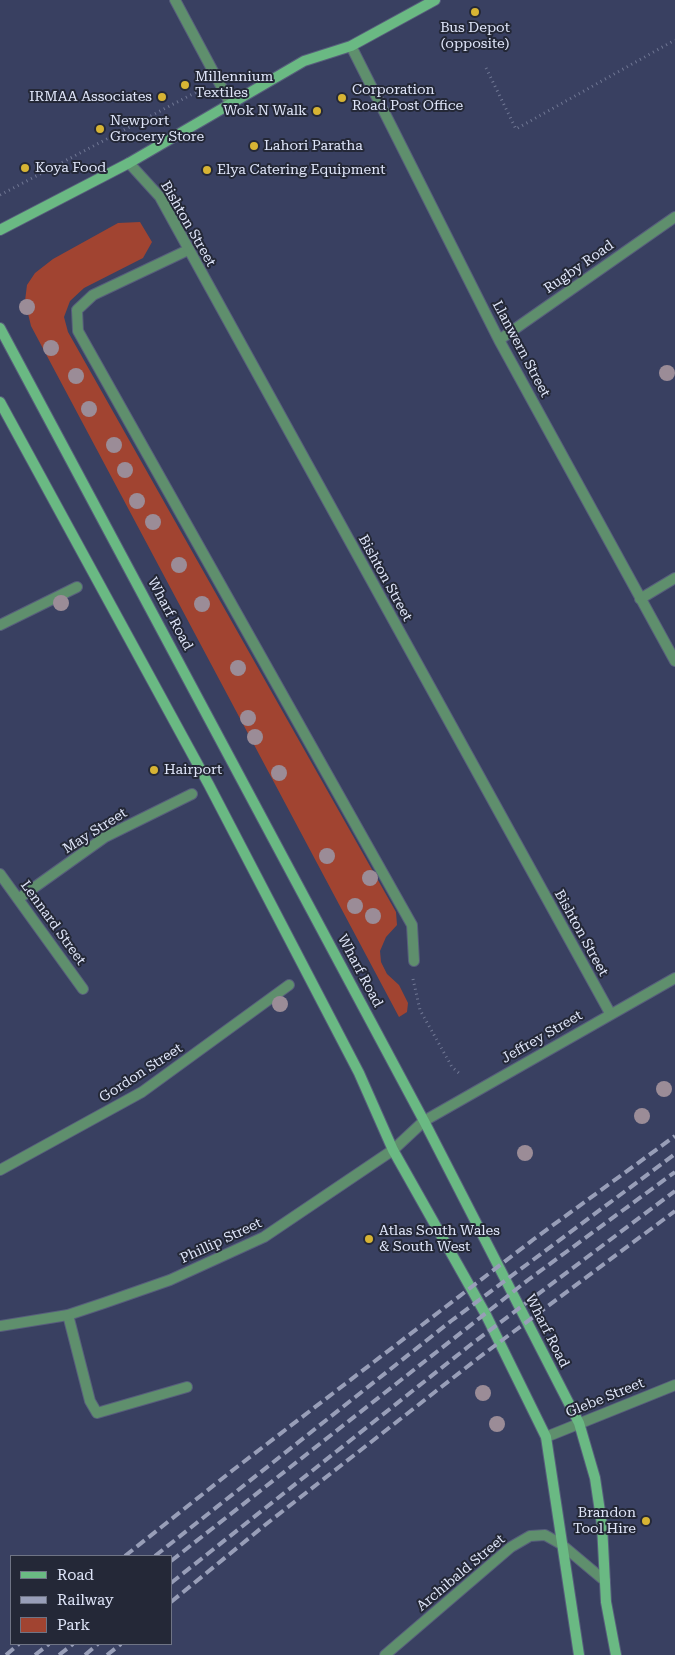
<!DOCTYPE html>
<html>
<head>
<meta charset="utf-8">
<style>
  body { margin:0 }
  #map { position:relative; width:675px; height:1655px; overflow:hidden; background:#394061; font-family:"Roboto Serif",serif }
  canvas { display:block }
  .legend { position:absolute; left:10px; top:1555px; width:162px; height:90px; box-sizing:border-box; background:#242837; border:1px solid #6f7485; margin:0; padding:6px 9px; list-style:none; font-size:15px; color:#dfe5f9 }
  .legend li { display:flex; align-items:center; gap:10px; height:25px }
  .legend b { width:25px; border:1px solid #6f7485 }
</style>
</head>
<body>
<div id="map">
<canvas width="675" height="1655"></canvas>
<ul class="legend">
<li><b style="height:6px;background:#6ab983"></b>Road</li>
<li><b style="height:6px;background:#989eb8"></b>Railway</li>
<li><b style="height:14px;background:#a14431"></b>Park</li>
</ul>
</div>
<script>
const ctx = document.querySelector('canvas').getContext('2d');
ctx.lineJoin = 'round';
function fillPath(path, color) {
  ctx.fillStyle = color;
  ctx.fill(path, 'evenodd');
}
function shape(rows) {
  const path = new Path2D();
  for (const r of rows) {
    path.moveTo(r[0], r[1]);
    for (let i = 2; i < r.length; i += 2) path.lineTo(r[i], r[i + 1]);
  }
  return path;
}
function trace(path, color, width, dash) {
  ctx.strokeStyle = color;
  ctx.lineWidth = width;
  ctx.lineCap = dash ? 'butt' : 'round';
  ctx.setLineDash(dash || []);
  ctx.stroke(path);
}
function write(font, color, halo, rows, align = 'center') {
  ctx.font = font + ' "Roboto Serif",serif';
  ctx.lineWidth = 4;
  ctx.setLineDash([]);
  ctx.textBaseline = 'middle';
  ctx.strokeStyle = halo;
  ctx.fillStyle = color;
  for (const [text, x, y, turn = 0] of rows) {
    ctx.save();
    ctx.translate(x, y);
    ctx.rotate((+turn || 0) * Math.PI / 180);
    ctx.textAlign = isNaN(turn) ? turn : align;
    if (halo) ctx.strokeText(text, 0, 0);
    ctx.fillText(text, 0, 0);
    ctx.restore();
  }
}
const green = shape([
  [140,222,152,242,143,258,84,288,70,301,64,317,68,332,396,912,397,925,386,937,380,951,381,962,387,974,399,985,408,1003,407,1012,399,1017,31,326,25,301,27,285,35,273,53,259,118,223]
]);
const path = shape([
  [486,68,516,129,675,40],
  [0,195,202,89],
  [413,979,420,1010,452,1067,460,1074]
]);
const lane = shape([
  [188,250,93,295,77,310,78,331,412,925,414,961],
  [68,1315,90,1401,97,1413,187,1387]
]);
const street = shape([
  [175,0,230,103],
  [351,46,499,340,675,661],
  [129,163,160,197,610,1013],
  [499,340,675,217],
  [640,599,675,578],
  [0,625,77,587],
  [0,874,83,989],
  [18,899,105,837,192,794],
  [0,1170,142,1092,289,985],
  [0,1326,68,1315,104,1303,170,1280,264,1237,393,1150,424,1121,675,978],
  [546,1437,675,1385],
  [385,1655,511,1547,530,1536,545,1535,561,1544,605,1581]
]);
const secondary = shape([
  [0,230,129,163,304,61,351,46,435,0],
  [0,328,424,1121,579,1423,595,1478,602,1525,606,1602,616,1655],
  [0,402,209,785,359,1073,393,1150,486,1315,546,1437,579,1655]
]);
const rail = shape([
  [125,1556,233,1470,534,1239,675,1136],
  [155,1556,451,1321,675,1154],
  [171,1561,528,1280,675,1172],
  [171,1583,469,1346,675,1191],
  [171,1602,265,1525,477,1359,675,1211],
  [6,1655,19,1644],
  [35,1655,49,1644],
  [59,1655,73,1644],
  [85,1655,98,1644],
  [107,1655,121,1644]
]);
const trees = [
  [27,307],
  [51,348],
  [667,373],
  [76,376],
  [89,409],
  [114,445],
  [125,470],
  [137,501],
  [153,522],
  [179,565],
  [61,603],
  [202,604],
  [238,668],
  [248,718],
  [255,737],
  [279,773],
  [327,856],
  [370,878],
  [355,906],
  [373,916],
  [280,1004],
  [664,1089],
  [642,1116],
  [525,1153],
  [483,1393],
  [497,1424]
];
const markers = [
  [475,12,5,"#d7b434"],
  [185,85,5,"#d7b434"],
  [162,97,5,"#d7b434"],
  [342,98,5,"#d7b434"],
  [317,111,5,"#d7b434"],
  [100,129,5,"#d7b434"],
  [254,146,5,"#d7b434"],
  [25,168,5,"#d7b434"],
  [207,170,5,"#d7b434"],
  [154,770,5,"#d7b434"],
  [369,1239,5,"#d7b434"],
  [646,1521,5,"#d7b434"]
];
const poiNames = [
  ["Bus Depot",475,28,"center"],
  ["(opposite)",475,44,"center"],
  ["Millennium",195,77],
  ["Textiles",195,93],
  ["Corporation",352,90],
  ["Road Post Office",352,106],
  ["IRMAA Associates",152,97,"right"],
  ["Wok N Walk",307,111,"right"],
  ["Newport",110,121],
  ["Grocery Store",110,137],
  ["Lahori Paratha",264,146],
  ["Koya Food",35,168],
  ["Elya Catering Equipment",217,170],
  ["Hairport",164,770],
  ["Atlas South Wales",379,1231],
  ["& South West",379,1247],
  ["Brandon",636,1513,"right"],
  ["Tool Hire",636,1529,"right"]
];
const streetNames = [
  ["Bishton Street",188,224,60],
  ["Rugby Road",579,267,-35],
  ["Llanwern Street",521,349,62],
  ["Bishton Street",385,578,61],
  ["Wharf Road",170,614,62],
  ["May Street",95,831,-32],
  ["Lennard Street",53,923,54],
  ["Bishton Street",581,933,61],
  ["Wharf Road",360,971,62],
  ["Jeffrey Street",542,1037,-30],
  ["Gordon Street",141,1073,-33],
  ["Phillip Street",221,1241,-25],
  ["Wharf Road",547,1331,63],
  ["Glebe Street",605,1398,-22],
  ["Archibald Street",461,1573,-40]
];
fillPath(green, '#a14431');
trace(lane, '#575e7c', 12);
trace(street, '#575e7c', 12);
trace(secondary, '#575e7c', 12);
trace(path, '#707794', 3, [1, 4]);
trace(lane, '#5f8f6d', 10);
trace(street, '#5f8f6d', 10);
trace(secondary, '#6ab983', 10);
trace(rail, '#989eb8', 4, [10, 5]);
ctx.fillStyle = '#9b8c97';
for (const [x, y] of trees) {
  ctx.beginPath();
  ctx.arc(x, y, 8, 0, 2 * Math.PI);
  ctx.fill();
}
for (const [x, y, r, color] of markers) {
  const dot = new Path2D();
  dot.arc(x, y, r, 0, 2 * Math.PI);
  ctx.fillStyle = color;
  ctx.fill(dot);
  trace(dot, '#242837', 2);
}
write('14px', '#dfe5f9', '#242837', poiNames, 'left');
write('14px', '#dfe5f9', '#242837', streetNames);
</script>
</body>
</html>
